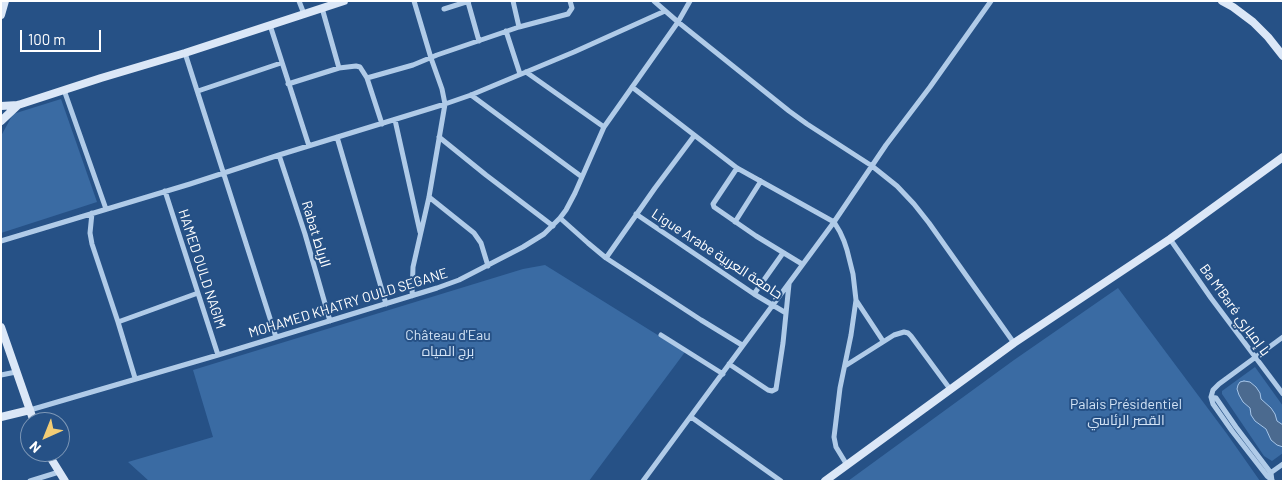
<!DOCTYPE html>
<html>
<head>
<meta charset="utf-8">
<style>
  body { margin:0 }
  #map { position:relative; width:1284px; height:482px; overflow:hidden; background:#265186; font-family:Barlow,sans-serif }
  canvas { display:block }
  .frame { position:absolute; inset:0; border:2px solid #fff; pointer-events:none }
  .north { position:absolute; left:20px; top:412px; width:50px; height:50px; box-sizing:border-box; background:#265186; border:1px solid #7d97b6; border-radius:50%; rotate:224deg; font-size:14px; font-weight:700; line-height:20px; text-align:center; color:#fff }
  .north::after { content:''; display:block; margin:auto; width:18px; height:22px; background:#f2cc75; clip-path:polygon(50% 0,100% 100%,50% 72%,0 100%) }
  .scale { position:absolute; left:20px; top:30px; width:81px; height:22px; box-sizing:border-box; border:2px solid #fff; border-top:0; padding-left:6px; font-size:15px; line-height:18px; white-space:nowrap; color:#fff; -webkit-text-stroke:4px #265186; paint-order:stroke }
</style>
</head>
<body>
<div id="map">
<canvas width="1284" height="482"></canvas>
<div class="frame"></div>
<div class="north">N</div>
<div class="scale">100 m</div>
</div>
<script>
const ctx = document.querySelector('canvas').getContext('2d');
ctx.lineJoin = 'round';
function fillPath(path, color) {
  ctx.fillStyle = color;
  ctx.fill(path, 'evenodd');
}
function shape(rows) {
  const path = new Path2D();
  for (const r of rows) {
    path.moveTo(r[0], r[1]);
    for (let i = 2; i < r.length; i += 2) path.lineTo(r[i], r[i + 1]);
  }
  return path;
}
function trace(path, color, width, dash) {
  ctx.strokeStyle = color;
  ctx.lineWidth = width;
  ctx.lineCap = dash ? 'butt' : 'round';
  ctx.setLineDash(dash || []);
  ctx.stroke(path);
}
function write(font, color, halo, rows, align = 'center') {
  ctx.font = font + ' Barlow,Cairo,sans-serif';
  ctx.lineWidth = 4;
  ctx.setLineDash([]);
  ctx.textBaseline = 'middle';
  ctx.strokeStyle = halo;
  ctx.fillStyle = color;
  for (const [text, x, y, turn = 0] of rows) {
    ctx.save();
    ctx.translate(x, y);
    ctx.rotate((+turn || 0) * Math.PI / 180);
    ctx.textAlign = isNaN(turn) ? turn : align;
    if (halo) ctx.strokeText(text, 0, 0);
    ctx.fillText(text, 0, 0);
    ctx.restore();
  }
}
const green = shape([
  [61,99,97,202,1,233,1,136,13,114],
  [545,265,685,352,589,481,149,481,128,462,213,437,193,370,523,269],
  [1118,288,1227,434,1260,481,848,481,1014,360],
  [1255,367,1283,406,1283,453,1272,461,1264,456,1222,394,1222,391]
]);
const water = shape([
  [1244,381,1250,382,1256,387,1260,393,1261,399,1271,408,1275,414,1277,421,1283,425,1283,447,1277,445,1271,440,1266,429,1255,421,1251,415,1250,408,1243,402,1239,395,1237,389,1238,385,1240,382,1244,381]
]);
const street = shape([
  [299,1,304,14],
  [513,1,519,27],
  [654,1,678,22,789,111,807,124,872,166,897,186,914,204,929,223,1014,343],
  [468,2,479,41],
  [322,8,339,68],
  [444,9,469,1],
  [270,25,309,146],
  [506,31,520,74],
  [185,53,276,337],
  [526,72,604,127],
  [367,78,413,65,437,55,519,27,568,14,572,8,570,1],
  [288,84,339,68,356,66,360,67,367,78,382,124],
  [632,87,737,168,834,222,840,232,844,241,847,250,853,274,856,300,851,335,840,388,834,437,836,447,847,465],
  [64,90,106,209],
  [198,91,281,63],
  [471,95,582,177],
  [395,120,420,232],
  [337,137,386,304],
  [439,137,486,175,553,226],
  [279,155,305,234,330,321],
  [737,168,713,204,714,207,756,236,802,264],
  [165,191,218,355],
  [429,197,474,233,481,243,488,266],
  [92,213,90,233,92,244,118,322,135,378],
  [636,214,754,294,786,313],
  [560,218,588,243,606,258,701,320,742,345],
  [735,222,761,181],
  [1170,239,1211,298,1283,394],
  [1,241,190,184,279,155,445,104,471,95,574,52,665,11],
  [606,258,655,188,694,136],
  [754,294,783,253],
  [412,296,413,267,429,197,445,104,442,89,431,58,414,1],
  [856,300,883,341],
  [118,322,198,293],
  [661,335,723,374],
  [729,364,768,390,772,391,776,389,783,343,789,284],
  [845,366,894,335,904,332,908,333,911,336,950,389],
  [1,375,16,372],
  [1211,397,1216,398,1236,427,1271,473,1272,481],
  [1211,397,1213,404,1232,431,1267,476,1272,480],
  [1211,397,1213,390,1219,384,1283,337],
  [30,410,218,355,437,288,459,280,523,247,544,234,560,218,566,210,575,193,604,127,678,22,690,1],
  [691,417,781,481],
  [1269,474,1283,464],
  [30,481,59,472],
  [643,481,834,222,886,145,930,87,991,1]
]);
const secondary = shape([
  [1222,1,1233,7,1253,22,1268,37,1283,56],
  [1,15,5,1],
  [1,106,18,105,101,78,185,53,344,1],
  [1,121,18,105],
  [1,327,34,422],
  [1,417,30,410],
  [47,452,65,481],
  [825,481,1014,343,1170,239,1283,157]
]);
const streetNames = [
  ["Rabat الرباط",316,234,73],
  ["Ligue Arabe جامعة العربية",717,254,33],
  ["HAMED OULD NAGIM",202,269,72],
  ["MOHAMED KHATRY OULD SEGANE",348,303,-17],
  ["Ba M'Baré با إمباري",1235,310,54]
];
const parkNames = [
  ["Château d'Eau",448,335],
  ["برج المياه",448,351],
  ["Palais Présidentiel",1126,404],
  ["القصر الرئاسي",1126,420]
];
fillPath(green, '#3a6ba3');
fillPath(water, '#4b6a8f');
trace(water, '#a5c5e9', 1);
trace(street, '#b0cbe8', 5);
trace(secondary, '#dbe7f7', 8);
write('14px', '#fff', '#265186', streetNames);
write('14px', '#d4e4f6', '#265186', parkNames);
</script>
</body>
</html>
